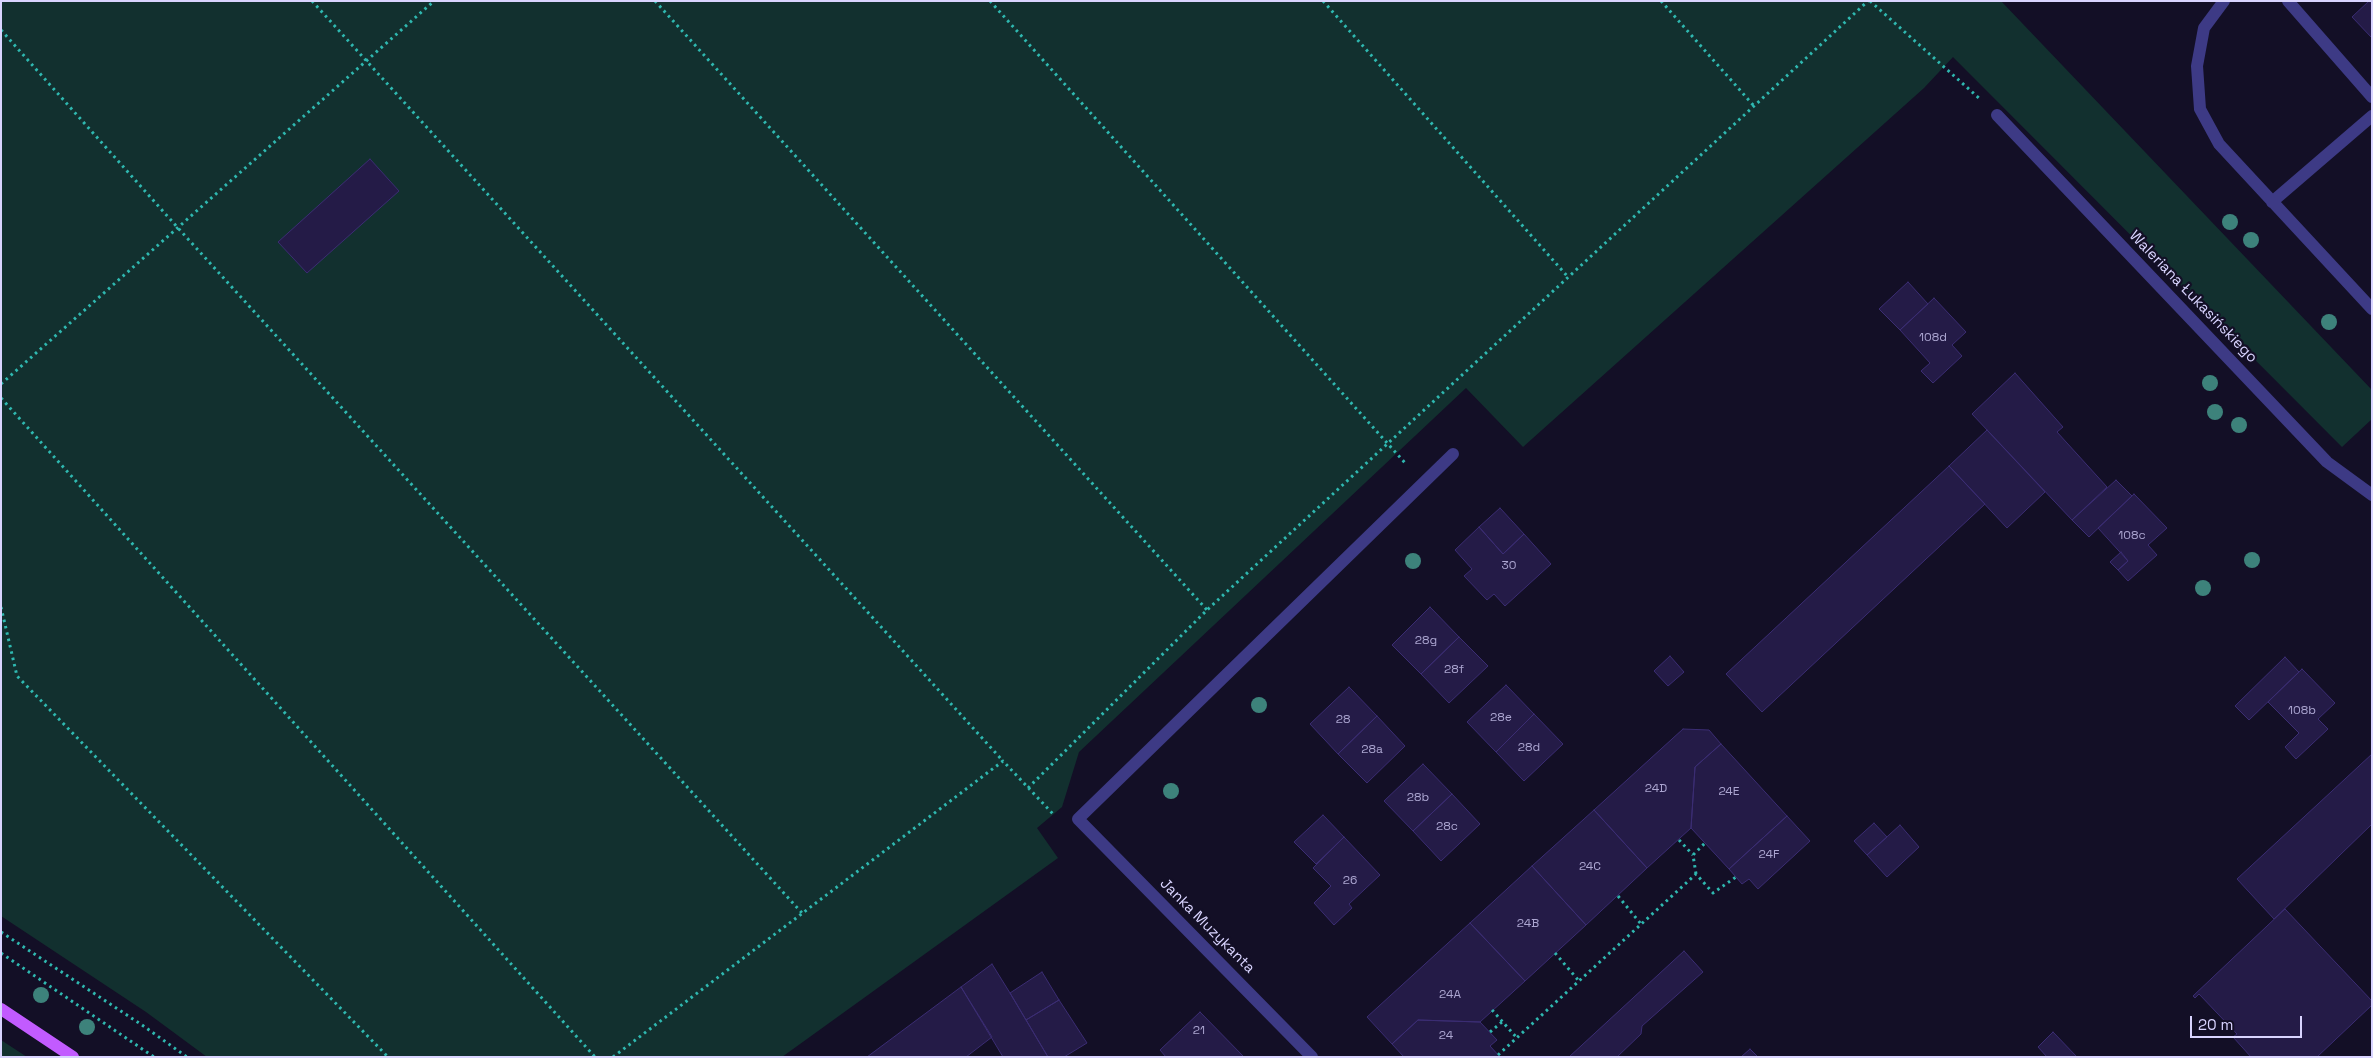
<!DOCTYPE html>
<html>
<head>
<meta charset="utf-8">
<style>
  body { margin:0 }
  #map { position:relative; width:2373px; height:1058px; overflow:hidden; background:#130f26; font-family:"Space Grotesk",sans-serif }
  canvas { display:block }
  .frame { position:absolute; inset:0; border:2px solid #d9d4ff; pointer-events:none }
  .scale { position:absolute; left:2190px; top:1016px; width:112px; height:22px; box-sizing:border-box; border:2px solid #d9d4ff; border-top:0; padding-left:6px; font-size:15px; line-height:18px; white-space:nowrap; color:#d9d4ff; -webkit-text-stroke:4px #130f26; paint-order:stroke }
</style>
</head>
<body>
<div id="map">
<canvas width="2373" height="1058"></canvas>
<div class="frame"></div>
<div class="scale">20 m</div>
</div>
<script>
const ctx = document.querySelector('canvas').getContext('2d');
ctx.lineJoin = 'round';
function fillPath(path, color) {
  ctx.fillStyle = color;
  ctx.fill(path, 'evenodd');
}
function shape(rows) {
  const path = new Path2D();
  for (const r of rows) {
    path.moveTo(r[0], r[1]);
    for (let i = 2; i < r.length; i += 2) path.lineTo(r[i], r[i + 1]);
  }
  return path;
}
function trace(path, color, width, dash) {
  ctx.strokeStyle = color;
  ctx.lineWidth = width;
  ctx.lineCap = dash ? 'butt' : 'round';
  ctx.setLineDash(dash || []);
  ctx.stroke(path);
}
function write(font, color, halo, rows, align = 'center') {
  ctx.font = font + ' "Space Grotesk",sans-serif';
  ctx.lineWidth = 4.5;
  ctx.setLineDash([]);
  ctx.textBaseline = 'middle';
  ctx.strokeStyle = halo;
  ctx.fillStyle = color;
  for (const [text, x, y, turn = 0] of rows) {
    ctx.save();
    ctx.translate(x, y);
    ctx.rotate((+turn || 0) * Math.PI / 180);
    ctx.textAlign = isNaN(turn) ? turn : align;
    if (halo) ctx.strokeText(text, 0, 0);
    ctx.fillText(text, 0, 0);
    ctx.restore();
  }
}
const green = shape([
  [1,1,2001,1,2372,390,2372,419,2342,447,1953,57,1924,88,1523,447,1466,388,1079,752,1062,807,1037,828,1058,858,782,1057,207,1057,146,1012,1,916],
  [1,1040,27,1057,1,1057]
]);
const building = shape([
  [2369,1,2372,1,2372,38,2352,17,2369,1],
  [370,159,399,191,307,273,278,242,370,159],
  [1908,282,1928,304,1900,330,1879,309,1908,282],
  [1934,298,1966,332,1952,345,1962,356,1933,383,1921,371,1930,363,1900,330,1934,298],
  [2015,373,2063,427,2057,432,2107,487,2072,520,1972,414,2015,373],
  [1987,430,2045,492,2007,528,1949,466,1987,430],
  [1949,466,1985,504,1762,712,1726,674,1949,466],
  [2116,480,2132,496,2089,537,2072,520,2116,480],
  [2134,494,2167,528,2148,545,2157,555,2128,581,2118,570,2128,561,2098,528,2134,494],
  [1500,508,1524,534,1503,554,1479,527,1500,508],
  [1479,527,1503,554,1524,534,1551,564,1505,606,1494,594,1487,600,1464,576,1472,569,1455,550,1479,527],
  [2121,552,2128,561,2118,570,2110,562,2121,552],
  [1430,607,1459,637,1421,674,1392,645,1430,607],
  [1459,637,1488,666,1449,703,1421,674,1459,637],
  [1670,656,1684,672,1668,686,1654,671,1670,656],
  [2285,657,2299,672,2249,720,2235,706,2285,657],
  [2302,669,2335,703,2318,719,2328,729,2296,759,2285,747,2299,733,2268,702,2302,669],
  [1506,685,1534,714,1496,752,1467,722,1506,685],
  [1349,687,1377,716,1338,754,1310,724,1349,687],
  [1534,714,1563,744,1524,781,1496,752,1534,714],
  [1377,716,1405,746,1367,783,1338,754,1377,716],
  [1683,729,1709,730,1721,744,1695,767,1691,828,1647,868,1594,810,1683,729],
  [1721,744,1787,816,1729,869,1691,828,1695,767,1721,744],
  [2372,754,2372,824,2274,919,2237,879,2372,754],
  [1423,764,1452,794,1413,831,1384,801,1423,764],
  [1452,794,1480,824,1441,861,1413,831,1452,794],
  [1594,810,1647,868,1586,925,1532,866,1594,810],
  [1323,815,1344,837,1316,864,1294,842,1323,815],
  [1787,816,1810,841,1758,889,1749,879,1742,884,1729,869,1787,816],
  [1874,823,1887,837,1867,855,1854,841,1874,823],
  [1900,825,1919,847,1887,877,1867,855,1900,825],
  [1344,837,1380,875,1349,904,1352,908,1334,925,1314,903,1331,886,1313,868,1344,837],
  [1532,866,1586,925,1525,981,1470,923,1532,866],
  [2285,909,2372,1001,2372,1005,2317,1057,2251,1057,2233,1037,2237,1034,2199,994,2195,998,2193,996,2285,909],
  [1470,923,1525,981,1480,1022,1418,1020,1392,1044,1367,1017,1470,923],
  [1684,951,1703,972,1642,1026,1641,1034,1617,1057,1569,1057,1684,951],
  [992,964,1010,993,1048,1057,1003,1057,961,987,992,964],
  [1042,972,1059,1000,1026,1020,1010,993,1042,972],
  [961,987,992,1037,966,1057,867,1057,961,987],
  [1059,1000,1087,1043,1064,1057,1048,1057,1026,1020,1059,1000],
  [1200,1012,1244,1057,1166,1057,1160,1050,1200,1012],
  [1418,1020,1480,1022,1497,1040,1490,1046,1500,1057,1404,1057,1392,1044,1418,1020],
  [2053,1032,2077,1057,2047,1057,2038,1047,2053,1032],
  [1750,1049,1758,1057,1741,1057,1750,1049]
]);
const path = shape([
  [312,1,1003,761],
  [655,1,1207,610],
  [990,1,1406,464],
  [1323,1,1568,277],
  [1661,1,1754,106],
  [1870,1,1980,99],
  [1,30,178,228,802,913],
  [1,384,434,1],
  [1,398,595,1057],
  [1,607,17,676,388,1057],
  [1028,788,1207,610,1868,1],
  [1679,840,1693,855],
  [1696,874,1693,855,1705,843],
  [1618,896,1641,924],
  [1,932,142,1025,187,1057],
  [1,953,154,1057],
  [1555,953,1579,981],
  [1492,1010,1517,1038],
  [1490,1032,1502,1022],
  [1498,1055,1696,874,1713,893,1736,877],
  [613,1057,1003,761,1053,814]
]);
const minor = shape([
  [2224,1,2204,28,2197,66,2200,109,2219,144,2372,309],
  [2288,1,2372,97],
  [1997,115,2327,462,2372,495],
  [2272,202,2372,116],
  [1312,1057,1078,819,1453,454]
]);
const major = shape([
  [1,1009,73,1057]
]);
const trees = [
  [2230,222],
  [2251,240],
  [2329,322],
  [2210,383],
  [2215,412],
  [2239,425],
  [2252,560],
  [1413,561],
  [2203,588],
  [1259,705],
  [1171,791],
  [41,995],
  [87,1027]
];
const numberNames = [
  ["108d",1933,338],
  ["108c",2132,536],
  ["30",1509,566],
  ["28g",1426,641],
  ["28f",1454,670],
  ["108b",2302,711],
  ["28e",1501,718],
  ["28",1343,720],
  ["28d",1529,748],
  ["28a",1372,750],
  ["24D",1656,789],
  ["24E",1729,792],
  ["28b",1418,798],
  ["28c",1447,827],
  ["24F",1769,855],
  ["24C",1590,867],
  ["26",1350,881],
  ["24B",1528,924],
  ["24A",1450,995],
  ["21",1199,1031],
  ["24",1446,1036]
];
const streetNames = [
  ["Waleriana Łukasińskiego",2193,297,46],
  ["Janka Muzykanta",1207,926,45]
];
fillPath(green, '#12302f');
fillPath(building, '#241b47');
trace(building, '#3b2d73', 1);
trace(path, '#2fb8b0', 3, [2.5, 4]);
trace(minor, '#3d3a85', 12);
trace(major, '#c25bff', 12);
ctx.fillStyle = '#3d827b';
for (const [x, y] of trees) {
  ctx.beginPath();
  ctx.arc(x, y, 8, 0, 2 * Math.PI);
  ctx.fill();
}
write('12px', '#aca6d1', null, numberNames);
write('15px', '#d9d4ff', '#130f26', streetNames);
</script>
</body>
</html>
